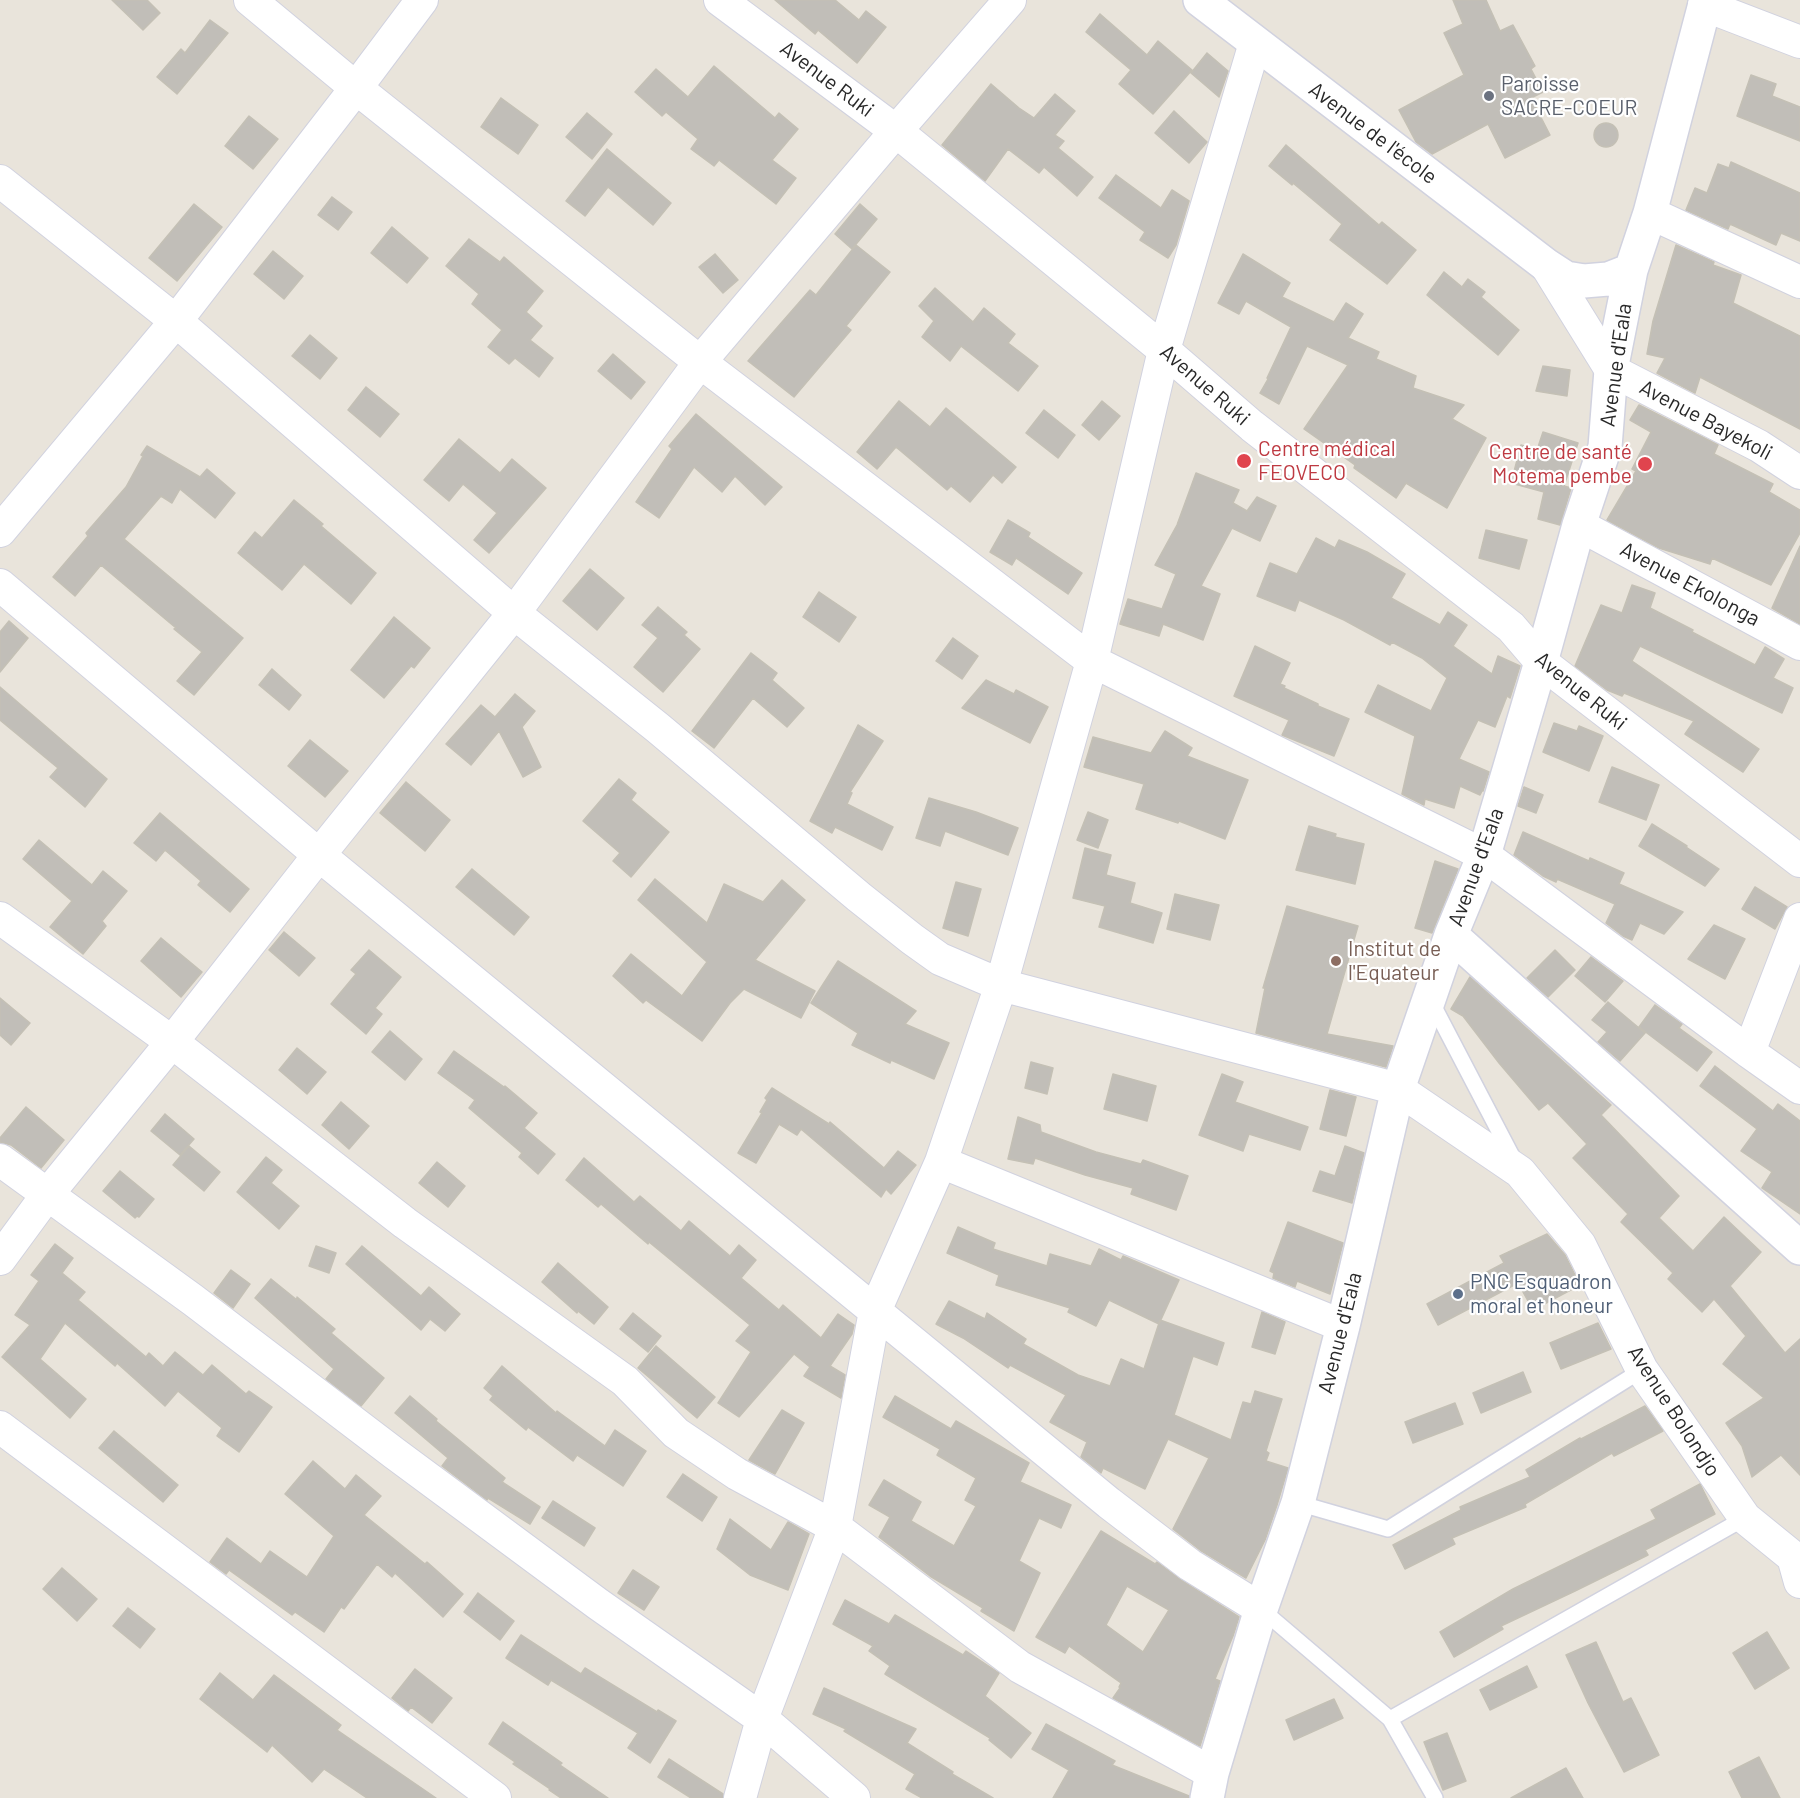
<!DOCTYPE html>
<html>
<head>
<meta charset="utf-8">
<style>
  body { margin:0 }
  canvas { display:block; background:#e9e4db }
</style>
</head>
<body>
<canvas width="1800" height="1798"></canvas>
<script>
const ctx = document.querySelector('canvas').getContext('2d');
ctx.lineJoin = 'round';
function fillPath(path, color) {
  ctx.fillStyle = color;
  ctx.fill(path, 'evenodd');
}
function shape(rows) {
  const path = new Path2D();
  for (const r of rows) {
    if (r.length === 3) {
      path.moveTo(r[0] + r[2], r[1]);
      path.arc(r[0], r[1], r[2], 0, 2 * Math.PI);
      continue;
    }
    path.moveTo(r[0], r[1]);
    for (let i = 2; i < r.length; i += 2) path.lineTo(r[i], r[i + 1]);
  }
  return path;
}
function trace(path, color, width, dash) {
  ctx.strokeStyle = color;
  ctx.lineWidth = width;
  ctx.lineCap = dash ? 'butt' : 'round';
  ctx.setLineDash(dash || []);
  ctx.stroke(path);
}
function write(font, color, halo, rows, align = 'center') {
  ctx.font = font + ' Barlow,sans-serif';
  ctx.lineWidth = 4.5;
  ctx.setLineDash([]);
  ctx.textBaseline = 'middle';
  ctx.strokeStyle = halo;
  ctx.fillStyle = color;
  for (const [text, x, y, turn = 0] of rows) {
    ctx.save();
    ctx.translate(x, y);
    ctx.rotate((+turn || 0) * Math.PI / 180);
    ctx.textAlign = isNaN(turn) ? turn : align;
    if (halo) ctx.strokeText(text, 0, 0);
    ctx.fillText(text, 0, 0);
    ctx.restore();
  }
}
const building = shape([
  [112,0,147,0,160,13,143,30,112,0],
  [775,0,835,0,859,20,866,11,886,27,857,63,818,30,815,34,775,0],
  [1453,0,1486,0,1500,31,1513,25,1535,66,1531,69,1543,92,1531,98,1550,135,1505,158,1488,124,1432,154,1416,142,1399,110,1464,75,1444,33,1463,24,1453,0],
  [1100,14,1147,55,1158,41,1192,70,1153,114,1119,84,1131,70,1086,32,1100,14],
  [210,20,228,33,177,94,157,77,181,49,185,53,210,20],
  [1207,53,1228,71,1219,97,1191,73,1207,53],
  [714,66,775,118,779,113,798,129,772,160,796,178,776,204,719,160,714,166,691,149,698,139,666,112,662,116,635,92,656,69,688,97,714,66],
  [1751,75,1776,84,1772,96,1800,107,1800,141,1737,116,1751,75],
  [991,84,1019,108,1034,118,1055,94,1075,111,1055,135,1064,141,1058,148,1093,177,1077,196,1044,167,1039,173,1008,149,985,181,942,145,991,84],
  [501,98,538,125,518,154,481,127,501,98],
  [1174,111,1207,142,1189,163,1155,133,1174,111],
  [587,113,612,134,592,159,566,137,587,113],
  [249,116,278,139,253,169,225,146,249,116],
  [1606,135,12],
  [1286,145,1379,225,1382,222,1416,250,1387,284,1330,240,1342,224,1293,183,1292,185,1269,166,1286,145],
  [607,149,671,203,653,225,608,187,585,216,566,201,607,149],
  [1731,162,1800,193,1800,241,1781,233,1776,245,1730,224,1728,229,1686,210,1695,188,1707,193,1718,164,1729,168,1731,162],
  [1116,175,1161,208,1172,190,1189,201,1176,245,1168,258,1140,240,1145,232,1099,198,1116,175],
  [332,197,352,212,338,230,318,215,332,197],
  [194,204,222,227,177,281,149,258,194,204],
  [860,204,877,219,852,249,835,234,860,204],
  [392,227,428,258,407,283,371,253,392,227],
  [469,239,500,262,504,257,543,291,526,312,542,326,530,340,553,358,539,377,515,358,509,364,488,347,502,330,472,304,479,294,446,266,469,239],
  [856,245,890,272,846,326,851,330,794,397,748,361,810,290,816,295,856,245],
  [1676,245,1714,262,1713,265,1741,275,1733,303,1800,336,1800,429,1700,377,1695,393,1657,373,1665,358,1647,354,1653,321,1676,245],
  [273,251,303,276,284,299,254,274,273,251],
  [715,254,738,280,723,293,699,267,715,254],
  [1243,254,1290,283,1282,297,1334,322,1346,303,1363,314,1348,338,1379,352,1376,359,1416,376,1413,388,1464,405,1452,419,1486,438,1447,508,1406,483,1396,498,1354,468,1355,465,1304,429,1348,365,1307,346,1279,404,1260,393,1268,379,1267,378,1291,327,1246,301,1239,314,1218,303,1243,254],
  [1444,272,1462,287,1468,279,1485,292,1481,297,1519,330,1498,355,1427,295,1444,272],
  [935,288,973,322,984,308,1015,334,1008,343,1038,366,1018,391,961,346,950,361,922,337,934,321,919,306,935,288],
  [310,335,337,358,320,379,292,356,310,335],
  [613,354,645,382,631,399,598,371,613,354],
  [1543,366,1570,370,1567,396,1536,391,1543,366],
  [366,387,399,414,380,437,348,410,366,387],
  [899,401,930,427,946,408,1016,467,1002,483,993,475,970,502,951,486,947,490,896,447,877,469,857,452,899,401],
  [1102,401,1120,416,1099,440,1082,425,1102,401],
  [1639,405,1718,445,1714,454,1773,484,1769,492,1800,510,1800,533,1771,585,1712,558,1710,564,1659,548,1607,520,1636,471,1632,469,1651,432,1630,420,1639,405],
  [1044,410,1075,435,1058,458,1026,433,1044,410],
  [696,414,782,487,765,505,735,476,722,492,694,467,659,518,636,502,672,449,669,446,696,414],
  [1543,432,1578,443,1564,486,1571,488,1560,525,1538,519,1544,492,1511,483,1521,445,1537,450,1543,432],
  [459,439,500,473,512,459,546,488,489,553,474,540,497,513,463,484,449,501,424,480,459,439],
  [147,446,200,477,207,469,235,493,215,518,180,489,172,503,161,496,124,539,243,638,194,695,177,681,202,652,174,629,176,628,101,565,75,596,53,577,88,536,86,533,126,487,143,456,141,455,147,446],
  [1196,473,1239,490,1233,503,1247,511,1257,497,1276,506,1260,541,1232,528,1201,586,1220,594,1203,640,1163,624,1159,636,1120,624,1128,599,1162,609,1176,574,1155,565,1177,525,1196,473],
  [294,500,323,524,321,526,376,573,351,604,304,564,282,590,238,553,255,532,262,538,294,500],
  [1008,520,1030,533,1028,537,1082,573,1068,594,1016,558,1012,565,990,552,1008,520],
  [1486,530,1527,540,1519,569,1479,558,1486,530],
  [1316,538,1335,548,1339,540,1367,552,1405,574,1391,598,1440,625,1448,612,1467,625,1453,646,1492,674,1498,656,1520,666,1510,698,1507,696,1495,727,1478,720,1459,759,1489,772,1483,791,1482,791,1480,795,1460,786,1454,808,1425,799,1424,805,1402,794,1415,736,1365,712,1378,685,1431,711,1447,678,1422,658,1392,642,1390,645,1344,620,1299,600,1295,611,1257,596,1270,563,1297,574,1316,538],
  [1800,546,1800,624,1772,608,1800,546],
  [590,569,624,598,597,630,563,601,590,569],
  [1632,585,1655,593,1650,608,1693,630,1692,632,1755,665,1765,647,1784,659,1773,678,1793,688,1782,713,1640,646,1632,661,1759,749,1743,772,1685,734,1694,721,1624,693,1622,696,1607,690,1575,666,1601,605,1622,613,1632,585],
  [819,592,856,617,839,642,803,617,819,592],
  [658,607,687,632,684,635,700,649,663,692,634,667,658,638,642,625,658,607],
  [394,617,430,648,414,668,411,666,384,698,351,670,394,617],
  [9,621,28,638,0,672,0,632,9,621],
  [953,638,978,656,962,679,936,661,953,638],
  [1255,646,1290,663,1280,684,1285,686,1284,688,1318,704,1318,706,1349,719,1334,756,1282,735,1289,720,1234,696,1255,646],
  [751,653,777,673,772,680,804,708,787,727,753,698,714,748,692,731,751,653],
  [272,669,301,695,289,710,259,685,272,669],
  [986,680,1014,694,1016,690,1048,707,1030,743,962,708,986,680],
  [0,687,107,779,85,807,50,777,58,768,0,720,0,687],
  [515,694,535,711,522,727,541,767,523,777,499,731,471,765,446,744,481,705,495,717,515,694],
  [1554,723,1577,731,1579,726,1603,736,1589,771,1543,752,1554,723],
  [858,725,883,741,850,792,852,793,847,804,893,827,882,850,835,827,832,833,810,821,858,725],
  [1165,731,1192,748,1187,756,1248,780,1225,839,1179,821,1178,823,1136,809,1144,784,1084,767,1093,737,1151,753,1165,731],
  [310,740,348,771,325,797,288,766,310,740],
  [1612,767,1659,785,1646,820,1599,802,1612,767],
  [619,779,636,793,631,800,669,832,631,877,613,861,620,853,583,821,619,779],
  [406,782,450,820,425,851,380,813,406,782],
  [1524,787,1543,795,1536,813,1518,806,1524,787],
  [929,798,976,812,1018,828,1008,855,945,831,940,846,916,838,929,798],
  [1088,812,1108,820,1098,848,1077,840,1088,812],
  [160,813,249,889,230,912,198,885,201,881,165,850,156,861,134,843,160,813],
  [1652,824,1687,846,1686,847,1719,869,1705,886,1639,846,1652,824],
  [1309,826,1336,834,1335,837,1364,844,1355,884,1296,870,1309,826],
  [1523,832,1589,861,1590,858,1624,873,1619,884,1683,912,1664,934,1640,923,1632,940,1623,936,1606,923,1615,904,1557,879,1556,882,1543,876,1514,855,1523,832],
  [39,840,92,885,103,871,127,891,102,921,106,926,83,954,50,927,72,901,23,859,39,840],
  [1085,848,1111,855,1106,875,1135,883,1130,903,1162,913,1153,943,1099,927,1105,906,1073,898,1085,848],
  [1435,861,1458,869,1432,933,1415,928,1435,861],
  [472,869,529,917,514,935,456,887,472,869],
  [655,879,707,923,724,884,763,902,782,880,805,900,755,960,815,991,801,1018,744,989,730,1003,702,1041,646,1000,643,1003,613,976,631,954,682,996,707,962,638,900,655,879],
  [956,882,981,889,968,936,943,928,956,882],
  [1755,887,1787,907,1775,929,1742,909,1755,887],
  [1175,894,1219,905,1210,940,1167,929,1175,894],
  [1287,906,1358,926,1327,1034,1393,1046,1386,1067,1256,1033,1265,988,1263,988,1287,906],
  [1714,925,1745,939,1725,979,1688,959,1714,925],
  [284,932,315,958,299,976,269,950,284,932],
  [161,938,202,972,181,997,141,961,161,938],
  [369,950,401,977,375,1008,382,1014,366,1034,331,1004,356,974,351,970,369,950],
  [1555,950,1575,970,1548,997,1527,978,1555,950],
  [1591,957,1623,981,1605,1002,1575,976,1591,957],
  [838,961,916,1011,905,1024,949,1043,934,1079,891,1060,890,1063,852,1045,858,1033,811,1003,838,961],
  [1470,977,1611,1105,1601,1115,1679,1196,1659,1218,1693,1251,1724,1217,1761,1252,1730,1286,1785,1353,1800,1339,1800,1475,1781,1455,1752,1477,1742,1446,1726,1423,1764,1398,1723,1364,1746,1336,1714,1299,1702,1312,1668,1279,1673,1273,1621,1222,1628,1214,1573,1158,1587,1144,1548,1103,1539,1110,1499,1063,1463,1016,1451,1009,1470,977],
  [0,998,30,1023,11,1045,0,1035,0,998],
  [1608,1002,1645,1033,1620,1061,1598,1042,1607,1032,1592,1020,1608,1002],
  [1655,1005,1682,1024,1679,1028,1712,1052,1697,1071,1639,1027,1655,1005],
  [390,1031,422,1059,405,1080,372,1052,390,1031],
  [297,1048,326,1072,307,1094,279,1070,297,1048],
  [454,1051,504,1087,505,1086,537,1113,524,1128,555,1154,538,1174,519,1157,522,1153,469,1108,475,1100,438,1073,454,1051],
  [1031,1062,1053,1068,1047,1094,1025,1088,1031,1062],
  [1715,1066,1773,1111,1778,1104,1800,1121,1800,1214,1762,1188,1772,1172,1741,1151,1757,1129,1700,1086,1715,1066],
  [1113,1074,1156,1086,1147,1121,1104,1109,1113,1074],
  [1222,1074,1243,1082,1235,1102,1308,1127,1300,1150,1249,1134,1243,1151,1199,1135,1222,1074],
  [772,1088,829,1124,830,1122,884,1168,898,1151,916,1165,891,1194,886,1189,881,1197,801,1129,797,1135,779,1124,756,1163,738,1153,762,1113,760,1112,767,1100,765,1098,772,1088],
  [1330,1090,1356,1097,1346,1136,1320,1129,1330,1090],
  [341,1102,369,1126,349,1149,322,1125,341,1102],
  [26,1107,64,1140,41,1168,11,1145,0,1142,0,1138,26,1107],
  [165,1114,194,1139,180,1155,151,1131,165,1114],
  [1018,1117,1040,1125,1041,1132,1096,1152,1141,1164,1143,1160,1188,1176,1176,1210,1131,1194,1133,1188,1085,1175,1035,1158,1033,1164,1008,1159,1018,1117],
  [189,1146,220,1172,204,1191,173,1165,189,1146],
  [1345,1146,1364,1153,1352,1203,1313,1191,1320,1171,1335,1176,1345,1146],
  [266,1157,282,1170,271,1183,299,1206,279,1229,237,1192,266,1157],
  [584,1158,634,1202,640,1196,681,1231,689,1221,730,1256,739,1245,756,1260,741,1278,779,1310,783,1305,821,1338,838,1314,854,1325,852,1334,830,1366,845,1375,841,1398,804,1376,810,1367,794,1354,739,1417,718,1403,751,1352,736,1341,750,1325,649,1242,648,1244,601,1204,598,1207,566,1180,584,1158],
  [437,1162,465,1186,448,1207,419,1183,437,1162],
  [120,1171,154,1199,139,1217,137,1216,135,1218,103,1191,120,1171],
  [1288,1222,1343,1243,1330,1294,1297,1281,1295,1287,1273,1278,1274,1273,1270,1271,1288,1222],
  [958,1227,995,1243,993,1249,1047,1266,1050,1254,1091,1266,1099,1249,1121,1260,1123,1256,1179,1280,1159,1324,1109,1300,1096,1326,1068,1312,1070,1308,996,1285,999,1275,947,1253,958,1227],
  [1547,1234,1565,1255,1580,1285,1533,1310,1518,1283,1438,1325,1427,1304,1504,1263,1500,1256,1547,1234],
  [55,1244,73,1258,62,1273,85,1292,78,1300,146,1357,149,1353,163,1366,175,1352,203,1375,212,1365,246,1394,249,1391,272,1407,239,1452,217,1436,222,1428,178,1391,165,1406,117,1363,115,1366,65,1323,40,1359,86,1399,70,1418,2,1357,30,1325,15,1315,39,1281,31,1275,55,1244],
  [316,1246,336,1253,329,1273,309,1266,316,1246],
  [362,1246,421,1296,429,1287,460,1314,445,1331,430,1319,421,1330,346,1264,362,1246],
  [558,1263,608,1307,594,1324,578,1311,577,1313,542,1282,558,1263],
  [231,1270,250,1284,233,1308,214,1293,231,1270],
  [271,1279,297,1300,297,1297,335,1329,331,1333,384,1378,361,1406,326,1379,334,1369,255,1298,271,1279],
  [949,1301,985,1319,987,1313,1026,1339,1023,1344,1078,1375,1110,1386,1121,1359,1144,1369,1160,1320,1224,1343,1217,1365,1193,1356,1174,1415,1231,1440,1243,1402,1251,1404,1255,1391,1282,1399,1266,1451,1269,1453,1266,1461,1288,1468,1277,1505,1265,1540,1246,1578,1200,1550,1173,1529,1209,1458,1168,1439,1145,1489,1103,1468,1101,1473,1081,1457,1087,1442,1050,1422,1066,1395,1010,1365,1008,1368,963,1338,936,1324,949,1301],
  [1262,1312,1285,1322,1275,1354,1252,1347,1262,1312],
  [633,1313,661,1336,648,1352,620,1329,633,1313],
  [1598,1323,1611,1349,1561,1369,1550,1343,1598,1323],
  [656,1346,715,1397,697,1418,638,1368,656,1346],
  [502,1366,556,1413,557,1411,605,1446,615,1430,646,1451,623,1486,577,1455,573,1461,528,1427,526,1430,490,1400,493,1396,484,1388,502,1366],
  [1523,1372,1531,1392,1481,1413,1473,1393,1523,1372],
  [410,1396,437,1419,436,1421,505,1478,502,1482,540,1507,530,1524,488,1498,487,1500,442,1466,448,1458,395,1413,410,1396],
  [895,1396,951,1429,956,1421,1029,1463,1020,1482,1071,1505,1061,1528,1039,1518,1019,1561,1040,1573,1014,1631,981,1611,983,1608,930,1576,879,1537,890,1517,869,1505,884,1480,921,1502,911,1521,954,1546,976,1506,965,1500,976,1478,937,1455,940,1449,883,1417,895,1396],
  [1455,1403,1463,1424,1413,1443,1405,1422,1455,1403],
  [1645,1406,1663,1431,1614,1456,1612,1453,1525,1504,1526,1507,1452,1538,1455,1544,1405,1569,1393,1545,1461,1510,1460,1507,1530,1477,1526,1470,1580,1438,1581,1439,1645,1406],
  [782,1410,804,1423,775,1474,749,1460,782,1410],
  [114,1431,178,1485,163,1502,99,1448,114,1431],
  [313,1461,345,1489,356,1475,381,1496,364,1515,425,1564,427,1562,463,1594,443,1617,395,1573,392,1577,377,1564,344,1609,341,1607,324,1632,295,1612,292,1615,229,1570,226,1574,210,1562,227,1538,261,1564,270,1551,307,1577,334,1536,285,1494,313,1461],
  [683,1474,717,1497,702,1521,667,1497,683,1474],
  [1700,1484,1715,1514,1645,1550,1648,1555,1575,1591,1501,1626,1503,1629,1454,1657,1440,1632,1513,1589,1656,1519,1651,1510,1700,1484],
  [553,1501,595,1528,584,1546,542,1518,553,1501],
  [730,1519,771,1550,788,1522,809,1534,788,1590,750,1575,717,1549,730,1519],
  [1101,1531,1155,1564,1157,1562,1181,1580,1239,1617,1233,1636,1215,1679,1220,1681,1200,1746,1113,1698,1120,1688,1119,1687,1121,1683,1069,1646,1065,1653,1036,1637,1101,1531],
  [1127,1586,1169,1610,1143,1652,1106,1625,1127,1586],
  [62,1568,97,1599,77,1621,43,1589,62,1568],
  [633,1570,659,1587,644,1610,618,1593,633,1570],
  [478,1593,514,1621,500,1640,464,1612,478,1593],
  [845,1600,889,1624,895,1615,963,1655,966,1651,999,1673,985,1696,1031,1733,1011,1758,989,1740,990,1738,885,1674,890,1666,869,1651,873,1646,833,1624,845,1600],
  [128,1608,155,1629,140,1648,113,1626,128,1608],
  [1767,1632,1789,1668,1755,1689,1733,1653,1767,1632],
  [521,1635,581,1674,585,1668,657,1712,658,1710,676,1721,650,1763,628,1748,638,1733,551,1680,548,1685,506,1658,521,1635],
  [1596,1642,1623,1702,1631,1698,1659,1755,1624,1772,1588,1703,1566,1655,1596,1642],
  [1527,1666,1537,1687,1490,1710,1480,1690,1527,1666],
  [415,1669,452,1698,432,1723,411,1707,408,1711,392,1698,415,1669],
  [220,1673,253,1700,274,1675,341,1725,337,1730,436,1798,367,1798,324,1769,312,1782,272,1745,267,1752,200,1699,220,1673],
  [824,1688,916,1729,907,1743,953,1772,952,1774,993,1798,922,1798,906,1789,915,1774,844,1731,846,1729,813,1714,824,1688],
  [1334,1699,1343,1718,1294,1740,1286,1720,1334,1699],
  [503,1722,562,1763,560,1765,608,1798,561,1798,549,1790,550,1789,513,1764,515,1762,489,1744,503,1722],
  [1046,1724,1115,1761,1112,1765,1189,1796,1189,1798,1053,1798,1069,1770,1032,1749,1046,1724],
  [1447,1733,1466,1781,1443,1790,1424,1742,1447,1733],
  [1759,1757,1780,1798,1742,1798,1729,1772,1759,1757],
  [669,1759,723,1794,723,1798,691,1798,658,1777,669,1759],
  [1566,1768,1583,1798,1511,1798,1566,1768]
]);
const lane = shape([
  [1431,1001,1513,1158],
  [1298,1503,1388,1529,1642,1370],
  [1261,1609,1390,1719,1435,1798],
  [1390,1719,1745,1518]
]);
const street = shape([
  [250,0,356,88,700,362,1092,661,1484,855,1749,1052,1800,1088],
  [720,0,896,131,1164,350,1252,426,1511,627,1541,662,1800,861],
  [1704,5,1800,42],
  [0,181,176,321,514,613,658,728,859,897,912,939,940,959,1001,985,1398,1089,1520,1172,1580,1245,1642,1370,1745,1518,1793,1557,1800,1582],
  [1650,213,1800,282],
  [1546,265,1611,370,1759,446,1800,473],
  [1579,525,1800,644],
  [0,531,176,321,356,88,422,0],
  [0,585,319,855,1109,1503,1190,1565,1261,1609],
  [0,918,172,1042,405,1223,625,1381,676,1433,737,1474,835,1527,1020,1667,1212,1773],
  [1749,1052,1800,919],
  [0,1160,193,1300,394,1453,598,1604,762,1719,854,1798],
  [941,1162,1343,1326],
  [0,1259,47,1195,172,1042,319,855,514,613,700,362,896,131,1010,0],
  [0,1427,495,1798],
  [740,1798,762,1719,835,1527,875,1311,941,1162,1001,985,1092,661,1164,350,1255,43]
]);
const secondary = shape([
  [1200,0,1546,265,1566,278,1584,281,1608,279,1631,270],
  [1451,935,1800,1248],
  [1207,1798,1212,1773,1261,1609,1298,1503,1343,1326,1398,1089,1451,935,1484,855,1541,662,1579,525,1605,447,1611,370,1631,270,1650,213,1706,0]
]);
const markers = [
  [1489,96,6,"#6b7280"],
  [1244,461,8,"#e0444e"],
  [1645,464,8,"#e0444e"],
  [1336,961,6,"#8d6e63"],
  [1458,1294,6,"#5c6f8a"]
];
const streetNames = [
  ["Avenue Ruki",827,79,37],
  ["Avenue de l'école",1373,133,37],
  ["Avenue d'Eala",1616,365,-82],
  ["Avenue Ruki",1205,385,41],
  ["Avenue Bayekoli",1706,420,28],
  ["Avenue Ekolonga",1690,584,28],
  ["Avenue Ruki",1581,691,39],
  ["Avenue d'Eala",1476,867,-70],
  ["Avenue d'Eala",1340,1333,-76],
  ["Avenue Bolondjo",1674,1411,57]
];
const worshipNames = [
  ["Paroisse",1501,84],
  ["SACRE-COEUR",1501,108]
];
const healthNames = [
  ["Centre médical",1258,449],
  ["FEOVECO",1258,473],
  ["Centre de santé",1632,452,"right"],
  ["Motema pembe",1632,476,"right"]
];
const educationNames = [
  ["Institut de",1348,949],
  ["l'Equateur",1348,973]
];
const serviceNames = [
  ["PNC Esquadron",1470,1282],
  ["moral et honeur",1470,1306]
];
fillPath(building, '#c1beb8');
trace(building, '#c4c0b5', 1.5);
trace(lane, '#d1d2df', 18);
trace(street, '#d1d2df', 34);
trace(secondary, '#d1d2df', 36);
trace(lane, '#fff', 15);
trace(street, '#fff', 32);
trace(secondary, '#fff', 33);
for (const [x, y, r, color] of markers) {
  const dot = new Path2D();
  dot.arc(x, y, r, 0, 2 * Math.PI);
  ctx.fillStyle = color;
  ctx.fill(dot);
  trace(dot, '#fff', 2);
}
write('21px', '#282828', '#fff', streetNames);
write('21px', '#5b616d', '#fff', worshipNames, 'left');
write('21px', '#be3a42', '#fff', healthNames, 'left');
write('21px', '#785e54', '#fff', educationNames, 'left');
write('21px', '#4e5e75', '#fff', serviceNames, 'left');
</script>
</body>
</html>
